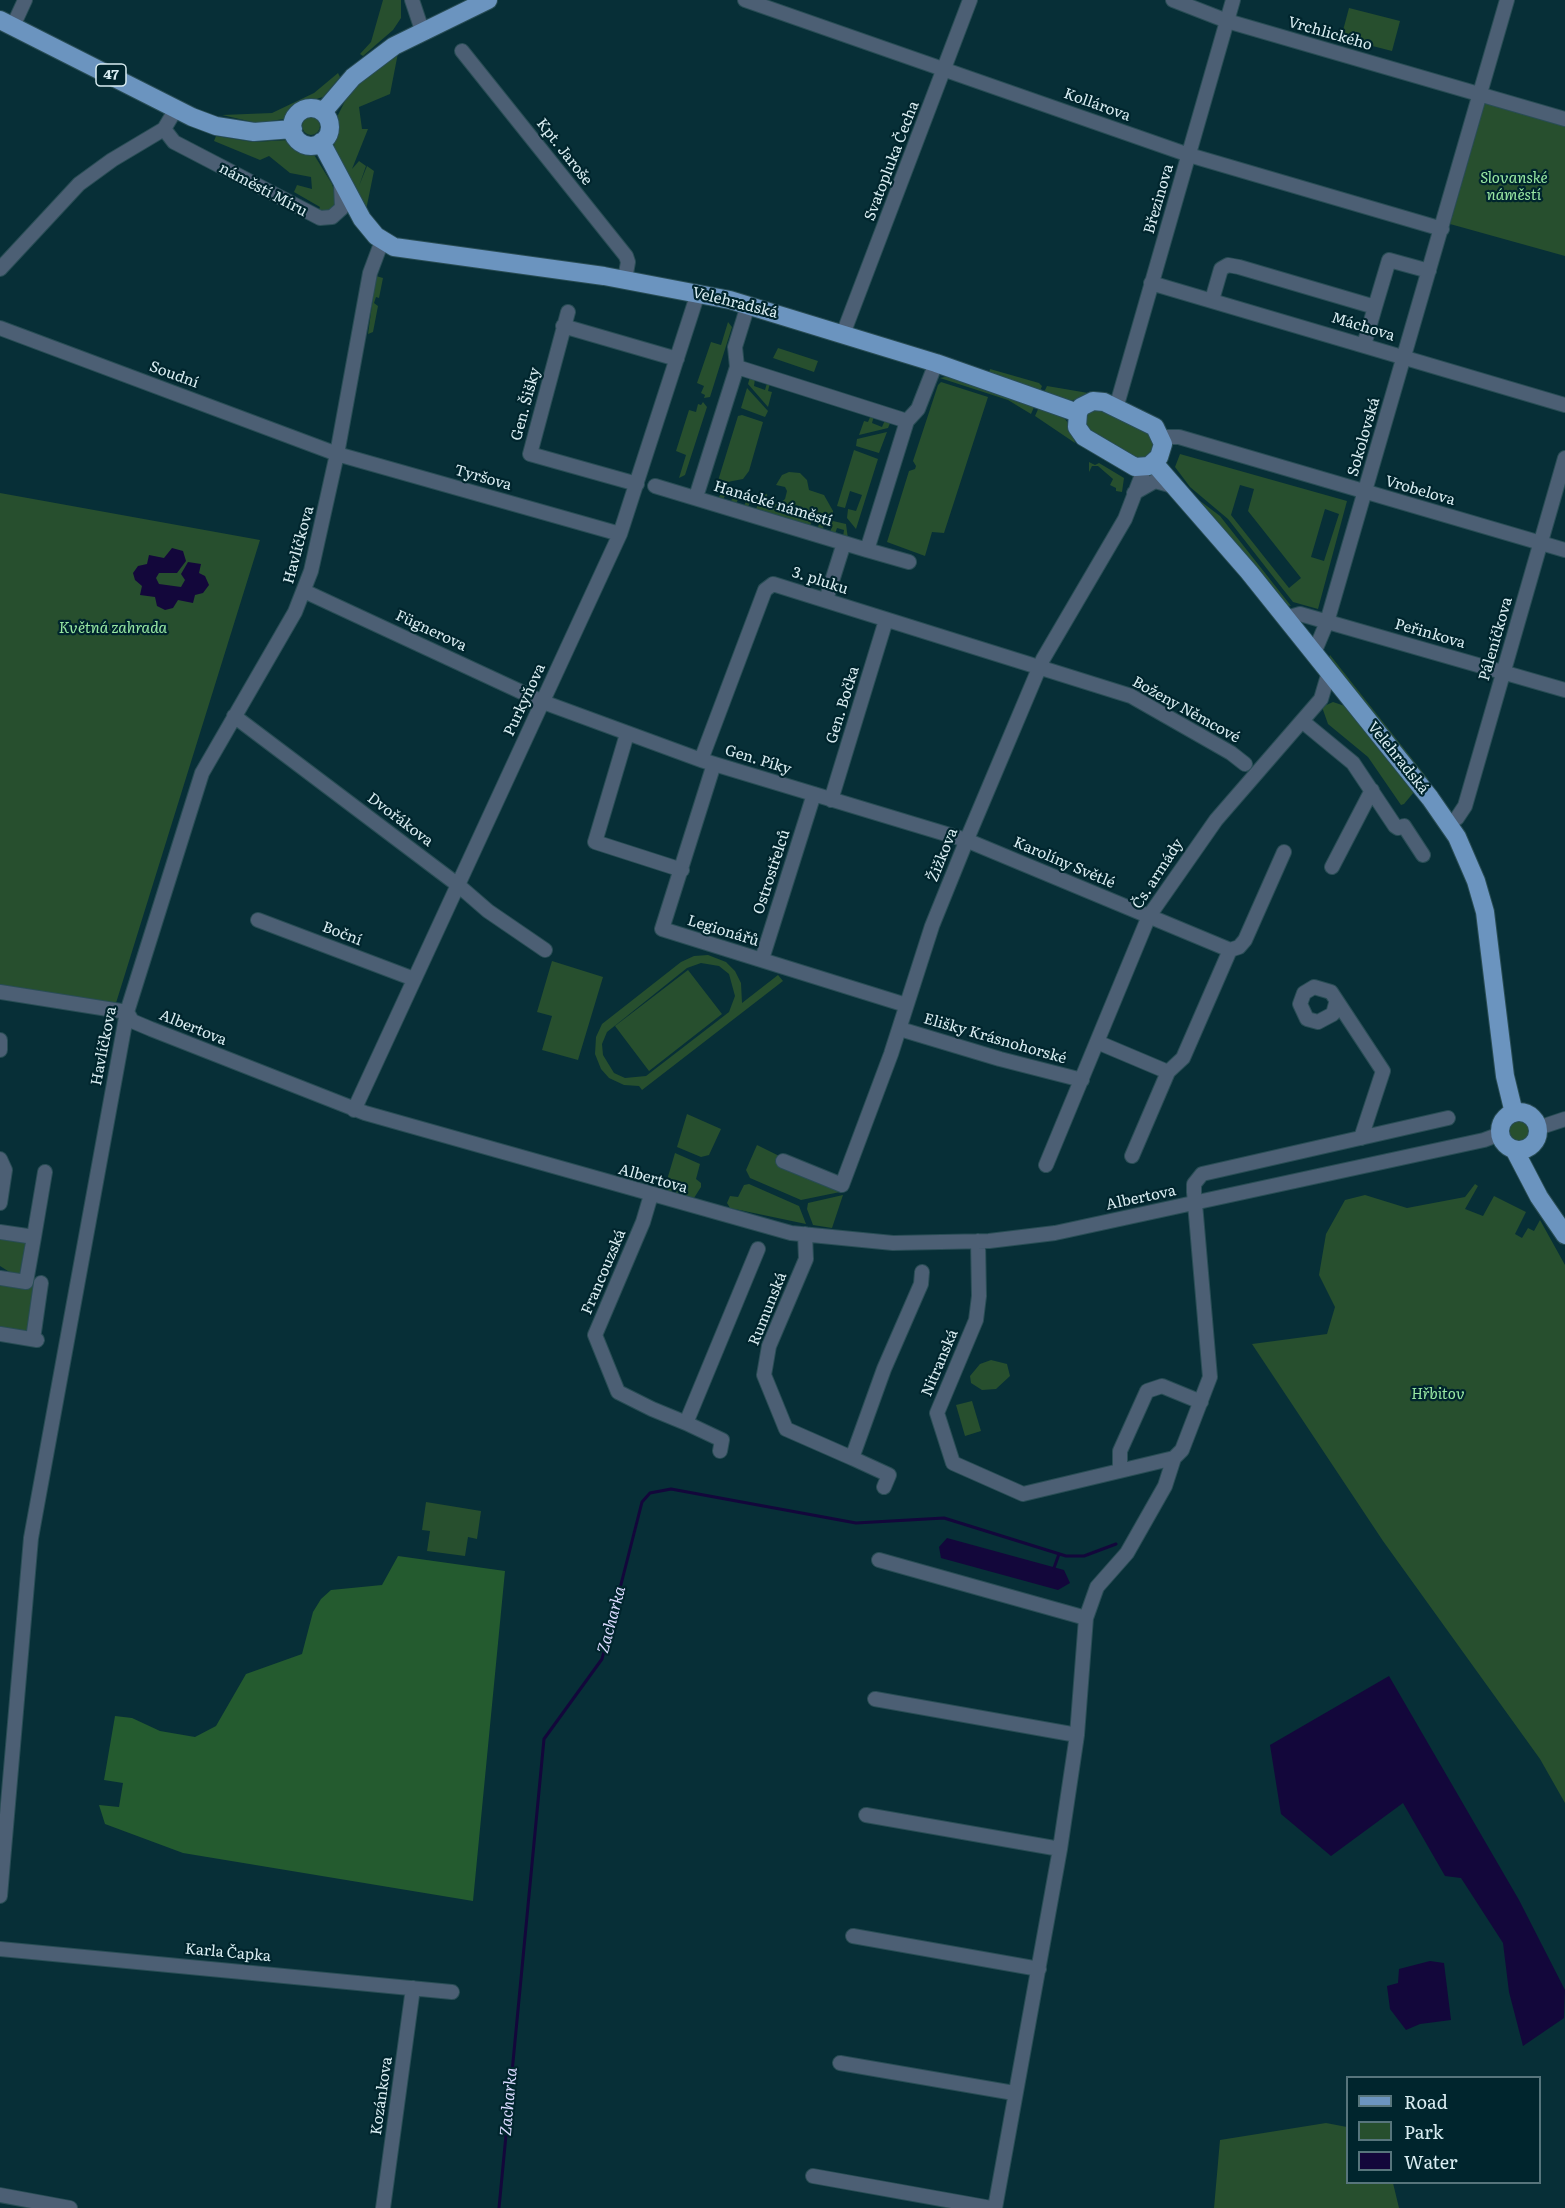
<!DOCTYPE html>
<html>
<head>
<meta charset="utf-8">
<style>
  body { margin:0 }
  #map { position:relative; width:1565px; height:2208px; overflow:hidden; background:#072f37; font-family:Literata,serif }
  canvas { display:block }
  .legend { position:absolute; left:1346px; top:2076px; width:195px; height:108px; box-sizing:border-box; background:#00252d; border:2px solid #57757c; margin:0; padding:8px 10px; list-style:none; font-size:18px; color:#d9edf2 }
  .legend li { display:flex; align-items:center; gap:12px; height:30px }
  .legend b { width:30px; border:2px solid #57757c }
</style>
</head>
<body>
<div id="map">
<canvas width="1565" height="2208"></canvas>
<ul class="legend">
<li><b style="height:8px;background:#6b94bf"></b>Road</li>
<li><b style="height:16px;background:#274f2e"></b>Park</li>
<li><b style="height:16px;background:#13073b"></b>Water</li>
</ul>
</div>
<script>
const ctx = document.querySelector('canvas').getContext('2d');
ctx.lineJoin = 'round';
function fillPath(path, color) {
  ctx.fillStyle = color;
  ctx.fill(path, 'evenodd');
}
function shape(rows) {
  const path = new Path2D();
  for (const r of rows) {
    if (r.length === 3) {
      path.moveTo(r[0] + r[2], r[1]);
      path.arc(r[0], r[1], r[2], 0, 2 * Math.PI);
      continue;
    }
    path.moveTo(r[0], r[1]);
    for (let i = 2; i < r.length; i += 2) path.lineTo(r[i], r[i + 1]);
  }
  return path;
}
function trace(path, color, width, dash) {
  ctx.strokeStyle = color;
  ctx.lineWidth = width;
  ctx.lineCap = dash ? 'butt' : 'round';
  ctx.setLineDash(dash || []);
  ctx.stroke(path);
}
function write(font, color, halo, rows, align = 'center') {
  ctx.font = font + ' Literata,serif';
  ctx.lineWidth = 4.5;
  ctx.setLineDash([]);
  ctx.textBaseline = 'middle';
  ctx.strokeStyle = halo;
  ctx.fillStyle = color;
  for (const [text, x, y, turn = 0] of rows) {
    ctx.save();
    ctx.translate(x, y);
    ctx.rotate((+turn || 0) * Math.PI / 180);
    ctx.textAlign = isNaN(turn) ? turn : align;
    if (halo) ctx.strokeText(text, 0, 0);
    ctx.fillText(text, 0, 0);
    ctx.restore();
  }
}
const green = shape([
  [383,0,401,0,401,18,393,30,363,56,360,54,371,42],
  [1349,8,1400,21,1392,51,1341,38],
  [398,53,390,94,359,107,362,129,368,129,352,169,359,161,366,166,359,186,367,166,374,171,366,210,334,148,335,121,345,101,364,78],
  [338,73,340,77,323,97,300,104,284,119,257,123,222,115,272,113,314,93],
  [1485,102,1565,125,1565,256,1450,224],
  [311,126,9],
  [216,136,253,142,289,140,313,153,332,184,337,199,336,210,317,214,320,207,294,192,297,185,312,189,311,177,290,173,269,156,260,160,214,141],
  [376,276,383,278,379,298,376,297,374,303,378,306,373,332,368,334],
  [728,322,732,327,710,397,704,398,705,395,701,393,704,386,697,383,711,342,721,345],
  [778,348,818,361,814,372,773,358],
  [990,369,1039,383,1042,386,1040,391,989,373],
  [949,376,1035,405,1031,414,1008,400,940,378],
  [750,377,755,379,754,386,765,390,767,383,770,383,768,391,772,392,768,407,748,384],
  [941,382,988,397,944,533,932,532,925,556,887,542,909,471,915,469,916,466,913,461,938,385],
  [1047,386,1094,394,1070,401,1044,392],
  [747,388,768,411,765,417,741,408],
  [703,402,707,407,685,475,679,478,686,455,676,451,689,410,696,412,698,404,701,405],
  [1039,407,1065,419,1071,427,1075,443,1035,416],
  [1094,407,1147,429,1156,450,1140,461,1087,431,1083,415],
  [742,415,763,422,749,471,743,479,717,484,738,416],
  [871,415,874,416,872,423,882,427,885,420,891,421,888,428,859,435,864,421,868,422],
  [887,432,879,453,856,446,857,439],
  [854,450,878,459,856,529,847,518,848,509,856,511,862,495,850,491,845,508,837,506],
  [1180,454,1347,501,1318,609,1293,602,1228,519,1190,487,1175,467],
  [1240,485,1254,489,1248,511,1301,578,1289,588,1231,515],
  [1325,509,1339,514,1324,561,1311,557],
  [1089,462,1095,465,1099,463,1124,478,1122,492,1116,491,1116,488,1110,485,1113,479,1098,466,1092,466,1089,472],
  [789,472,800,473,807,480,809,490,824,495,833,511,833,521,846,524,848,539,843,537,844,530,837,528,835,534,830,533,832,526,825,524,822,530,817,529,820,522,812,520,810,526,756,510,758,503,751,500,748,507,744,506,747,499,739,497,736,504,731,502,733,495,726,493,723,500,718,498,725,489,731,487,749,497,767,494,768,503,779,504,785,499,787,491,785,487,776,485,782,475],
  [0,493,260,540,116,1003,0,985],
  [1195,497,1220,516,1291,606,1286,605],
  [1330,655,1428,779,1426,781,1329,659],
  [1333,702,1345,706,1414,792,1404,804,1401,805,1368,757,1328,724,1322,707],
  [708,955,726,962,735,971,741,983,742,1003,778,975,783,981,642,1090,639,1086,624,1085,609,1078,601,1069,595,1054,596,1037,602,1024,681,962,694,956],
  [701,963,719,966,729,974,735,996,729,1012,646,1076,625,1078,614,1073,603,1055,602,1044,607,1032,687,968],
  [552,961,603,977,578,1060,542,1050,552,1016,537,1012],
  [688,970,722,1014,649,1071,615,1026],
  [687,1114,721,1129,709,1155,701,1157,677,1147],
  [1519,1131,14],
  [757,1145,846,1189,845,1191,801,1200,750,1178,746,1170],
  [675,1153,700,1164,696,1179,701,1183,701,1187,694,1198,664,1190],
  [749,1184,799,1206,806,1224,730,1208,727,1203,730,1196,738,1197,744,1185],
  [1475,1184,1478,1186,1465,1209,1483,1216,1494,1196,1526,1212,1515,1234,1522,1238,1528,1228,1534,1231,1540,1220,1565,1265,1565,1803,1540,1759,1383,1541,1252,1344,1327,1334,1335,1307,1319,1275,1326,1234,1345,1200,1365,1195,1407,1208,1465,1197],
  [843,1195,832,1228,813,1225,807,1209,808,1203],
  [0,1234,31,1237,24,1274,11,1273,0,1266],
  [0,1282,44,1288,46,1296,42,1330,38,1335,0,1330],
  [991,1360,1007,1364,1010,1376,996,1389,982,1390,971,1383,970,1376,980,1364],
  [972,1401,981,1431,965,1436,956,1405],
  [426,1502,481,1511,477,1539,468,1537,465,1556,427,1551,430,1531,422,1530],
  [1326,2123,1347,2127,1348,2182,1393,2183,1399,2208,1214,2208,1220,2140]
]);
const forest = shape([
  [398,1556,505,1571,473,1901,183,1853,105,1824,99,1805,119,1807,123,1783,104,1780,115,1716,132,1718,160,1731,195,1737,216,1726,246,1674,302,1654,313,1612,321,1599,331,1590,382,1585]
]);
const water = shape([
  [172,548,183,551,186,561,177,573,159,573,156,578,159,584,181,587,185,580,181,574,188,562,201,564,199,573,205,576,209,585,203,593,195,595,193,603,178,600,173,608,165,610,157,606,155,597,140,595,142,586,135,580,133,573,138,566,147,564,149,555,164,558],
  [947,1538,1064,1570,1070,1583,1058,1590,941,1558,939,1547],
  [1389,1676,1519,1900,1565,1990,1564,2018,1523,2046,1509,1992,1503,1943,1461,1878,1445,1876,1403,1803,1331,1856,1281,1814,1270,1745],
  [1430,1961,1444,1963,1451,2020,1420,2024,1406,2030,1390,2009,1387,1986,1398,1983,1399,1969]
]);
const stream = shape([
  [1054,1568,1059,1554],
  [499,2208,544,1739,602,1659,642,1502,650,1493,671,1489,856,1523,944,1518,1066,1556,1084,1556,1116,1544]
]);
const minor = shape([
  [412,0,422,30],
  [745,0,1189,155,1442,229],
  [1173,0,1227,21,1565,119],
  [13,26,25,0],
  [462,51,626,256,628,262,625,279],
  [164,129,174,142,320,218,332,217,342,208,341,185],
  [0,269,79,184,112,160,164,129,176,109],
  [1151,283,1565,405],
  [1212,300,1221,269,1228,265,1239,267,1375,307,1364,345],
  [1375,307,1389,260,1429,271],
  [568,312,530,454,637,484],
  [563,326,677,359],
  [0,328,337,454,620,534],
  [843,334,970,0],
  [1116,408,1233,0],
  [907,421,918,409,936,363],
  [1162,437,1179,437,1565,550],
  [655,486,867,550,907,421,737,367],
  [1134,493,1155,481,1173,486],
  [696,497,737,367,735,347,748,305],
  [867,550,909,562],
  [304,591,543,702,701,760,966,840,1230,950],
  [826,600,844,543],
  [1286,618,1300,614,1565,690],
  [1314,653,1327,622,1507,0],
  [234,716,458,885,488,911,545,950],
  [1302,721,1353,763,1395,826,1398,828,1404,826,1423,855],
  [627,734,595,842,682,870],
  [701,760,765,590,773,584,1131,696,1231,753,1245,764],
  [714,764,662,929,906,1005],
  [831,800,886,620],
  [1449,824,1457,818,1465,806,1565,458],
  [1332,867,1372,790],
  [258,920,414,979],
  [762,959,814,794],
  [0,992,127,1012],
  [1336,1003,1333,1014,1318,1022,1307,1019,1300,1004,1304,993,1314,987,1331,992,1383,1071,1361,1138],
  [127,1012,132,1021,151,1029,365,1113,791,1233,893,1243,989,1241,1055,1233,1484,1140,1500,1134],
  [900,1029,1000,1059,1082,1080],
  [0,1040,0,1050],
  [1097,1042,1168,1072],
  [354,1110,620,534,698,293],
  [1538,1128,1565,1119],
  [1132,1156,1168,1072,1183,1058,1230,950,1239,947,1245,940,1284,852],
  [0,1159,5,1170,0,1203],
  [783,1161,842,1185,891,1054,932,926,970,832,1043,659,1125,519,1145,467],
  [1046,1165,1149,916,1216,820,1321,699,1329,672],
  [651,1195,643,1222,595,1335,618,1392,652,1409,686,1423,758,1249],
  [0,1232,34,1237,45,1172],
  [805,1234,806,1259,769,1346,764,1375,786,1429,852,1458,884,1369,921,1284,922,1272],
  [978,1241,979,1296,976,1320,937,1413,953,1463,1023,1494,1174,1458,1182,1450,1210,1377,1194,1192,1194,1184,1202,1174,1448,1118],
  [0,1278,26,1282,34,1237],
  [0,1334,37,1340],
  [33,1339,41,1283],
  [686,1423,722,1440,720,1451],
  [852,1458,889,1475,884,1487],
  [1120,1469,1120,1451,1147,1391,1162,1386,1201,1402],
  [879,1560,1086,1618],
  [875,1699,1077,1735],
  [866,1815,1060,1849],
  [0,1896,31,1538,127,1012,202,773,295,612,311,571,337,454,370,273,382,241],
  [853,1936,1039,1969],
  [0,1949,452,1992],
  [840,2063,1014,2093],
  [813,2176,991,2208],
  [0,2195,70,2208],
  [383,2208,413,1988],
  [995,2208,1060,1849,1077,1735,1086,1618,1097,1587,1127,1553,1165,1486,1174,1458]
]);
const major = shape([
  [0,20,192,117,216,126,254,132,293,129],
  [311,127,19],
  [323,112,353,77,394,46,488,0],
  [321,142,362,219,376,236,394,247,604,276,730,300,936,363,1078,413],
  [1093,401,1104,402,1155,427,1163,444,1159,457,1149,466,1135,467,1084,437,1077,427,1078,413,1081,407,1093,401],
  [1154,463,1249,572,1430,798,1457,837,1476,881,1485,912,1505,1076,1514,1113],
  [1519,1131,19],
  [1514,1149,1539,1197,1565,1235]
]);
const shields = [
  [111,75,30]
];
const shieldNames = [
  ["47",111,75]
];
const streetNames = [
  ["Vrchlického",1330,34,16],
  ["Kollárova",1097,105,20],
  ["Kpt. Jaroše",564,152,52],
  ["Svatopluka Čecha",892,161,-69],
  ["náměstí Míru",263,190,28],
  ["Březinova",1159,199,-74],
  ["Velehradská",735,303,14],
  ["Máchova",1363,327,17],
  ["Soudní",174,375,20],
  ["Gen. Šišky",526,404,-75],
  ["Sokolovská",1364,437,-74],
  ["Tyršova",483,478,16],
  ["Vrobelova",1420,491,16],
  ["Hanácké náměstí",773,504,17],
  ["Havlíčkova",299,545,-75],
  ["3. pluku",820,581,18],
  ["Fügnerova",431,631,25],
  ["Peřinkova",1430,634,16],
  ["Páleníčkova",1496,639,-74],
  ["Purkyňova",525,700,-65],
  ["Gen. Bočka",843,705,-73],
  ["Boženy Němcové",1186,710,29],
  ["Velehradská",1398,758,51],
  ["Gen. Píky",758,760,17],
  ["Dvořákova",400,820,37],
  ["Žižkova",943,855,-68],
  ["Karolíny Světlé",1064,863,23],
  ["Ostrostřelců",772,872,-72],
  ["Čs. armády",1158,874,-57],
  ["Legionářů",723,931,17],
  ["Boční",342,934,21],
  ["Albertova",193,1028,22],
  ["Elišky Krásnohorské",995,1039,16],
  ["Havlíčkova",104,1046,-79],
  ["Albertova",653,1179,16],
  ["Albertova",1141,1198,-12],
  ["Francouzská",604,1272,-67],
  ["Rumunská",768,1309,-68],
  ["Nitranská",940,1363,-67],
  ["Karla Čapka",228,1953,5],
  ["Kozánkova",382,2096,-82]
];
const parkNames = [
  ["Slovanské",1514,179],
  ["náměstí",1514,196],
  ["Květná zahrada",113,629],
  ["Hřbitov",1438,1395]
];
const waterNames = [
  ["Zacharka",612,1620,-75],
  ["Zacharka",509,2102,-85]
];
fillPath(green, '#274f2e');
fillPath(forest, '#245b2f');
fillPath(water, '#13073b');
trace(stream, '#13073b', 3);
trace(minor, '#294d55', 16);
trace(major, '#294d55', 20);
trace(minor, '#4c5f74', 14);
trace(major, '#6b94bf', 18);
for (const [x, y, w] of shields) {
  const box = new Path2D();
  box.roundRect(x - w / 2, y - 11, w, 22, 4.5);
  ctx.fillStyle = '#00252d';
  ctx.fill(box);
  trace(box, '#d9edf2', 1.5);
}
write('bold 14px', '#d9edf2', null, shieldNames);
write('15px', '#d9edf2', '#00252d', streetNames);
write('italic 15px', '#98e8a3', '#00252d', parkNames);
write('italic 16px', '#dadbff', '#00252d', waterNames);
</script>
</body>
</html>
